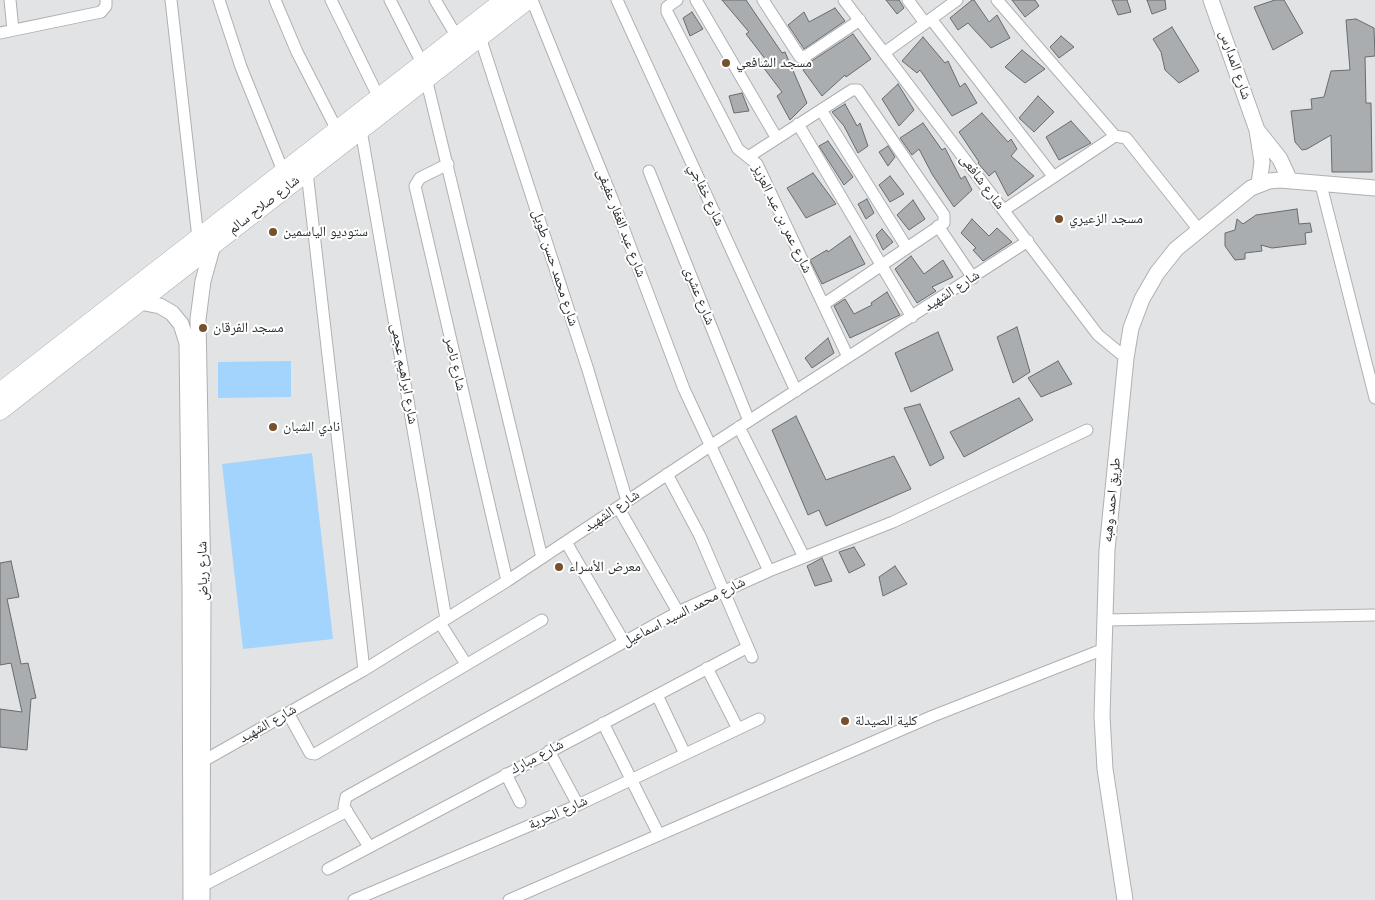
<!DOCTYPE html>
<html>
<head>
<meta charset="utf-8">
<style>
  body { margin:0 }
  canvas { display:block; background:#e1e3e5 }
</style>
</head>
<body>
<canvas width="1375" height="900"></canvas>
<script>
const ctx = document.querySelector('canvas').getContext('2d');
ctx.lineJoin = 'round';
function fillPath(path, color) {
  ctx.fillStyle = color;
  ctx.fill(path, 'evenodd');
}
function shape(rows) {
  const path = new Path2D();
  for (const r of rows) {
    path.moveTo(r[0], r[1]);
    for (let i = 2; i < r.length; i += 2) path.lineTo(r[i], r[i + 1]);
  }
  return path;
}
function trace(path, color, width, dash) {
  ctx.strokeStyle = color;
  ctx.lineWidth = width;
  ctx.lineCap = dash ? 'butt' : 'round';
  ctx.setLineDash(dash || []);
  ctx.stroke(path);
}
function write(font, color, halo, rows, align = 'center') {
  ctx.font = font + ' Helvetica,"Noto Naskh Arabic",sans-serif';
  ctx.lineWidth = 4;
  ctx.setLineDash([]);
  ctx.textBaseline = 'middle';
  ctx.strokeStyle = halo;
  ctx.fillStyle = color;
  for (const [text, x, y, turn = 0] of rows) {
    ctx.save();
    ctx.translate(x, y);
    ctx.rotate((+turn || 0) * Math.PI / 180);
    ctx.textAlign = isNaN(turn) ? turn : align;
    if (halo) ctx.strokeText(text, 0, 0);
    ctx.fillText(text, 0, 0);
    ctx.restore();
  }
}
const green = shape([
  [291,361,291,397,218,398,218,362],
  [312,453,333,639,243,649,222,464]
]);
const building = shape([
  [722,0,746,0,782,53,785,52,807,103,790,120,777,96,782,92,760,63,766,60,746,34,749,32,722,0],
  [886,0,899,0,904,8,897,14,886,0],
  [972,0,974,0,989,22,997,15,1010,38,991,48,968,23,958,30,950,18,972,0],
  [1012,0,1035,0,1039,6,1025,17,1012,0],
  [1112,0,1127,0,1131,12,1118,15,1112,0],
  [1147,0,1165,0,1166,9,1152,14,1147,0],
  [1275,0,1284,0,1303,33,1273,50,1254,7,1275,0],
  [835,8,845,21,804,49,788,25,804,12,809,22,835,8],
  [692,12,703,29,690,36,683,18,692,12],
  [1356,19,1374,28,1375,56,1365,57,1366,103,1371,103,1372,172,1332,172,1331,135,1307,149,1302,150,1295,142,1291,111,1312,109,1311,99,1324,97,1331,71,1350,70,1346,20,1356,19],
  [1172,27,1199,71,1179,83,1165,70,1161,52,1153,39,1172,27],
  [853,34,871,59,846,77,845,75,822,96,803,70,812,65,810,62,853,34],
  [1061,36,1074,47,1059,58,1050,47,1061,36],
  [923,37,945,63,948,61,960,87,965,83,977,103,952,116,920,70,917,73,902,61,923,37],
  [1022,50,1045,69,1025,83,1005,67,1022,50],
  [898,84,914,110,899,126,882,99,898,84],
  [742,93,749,111,734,113,729,96,742,93],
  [1038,96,1054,112,1034,132,1019,118,1038,96],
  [845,104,857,126,860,123,868,146,858,153,844,126,832,112,845,104],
  [982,113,1008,142,1011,139,1017,149,1011,156,1034,176,1008,196,995,171,989,176,978,163,979,162,959,132,982,113],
  [1071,121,1091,143,1059,160,1046,137,1071,121],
  [923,123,942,150,945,148,961,179,965,176,972,190,954,207,932,174,919,149,912,155,900,138,923,123],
  [828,141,853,177,844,185,819,146,828,141],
  [888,146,895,157,888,166,879,152,888,146],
  [813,173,836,204,806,218,787,188,813,173],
  [890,176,904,194,890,202,879,185,890,176],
  [867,199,874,213,866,219,858,204,867,199],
  [913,200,925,219,909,230,897,215,913,200],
  [1297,209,1299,224,1310,223,1312,232,1305,233,1306,244,1272,248,1261,245,1262,251,1245,253,1245,259,1235,260,1225,246,1225,233,1235,230,1237,219,1243,224,1256,215,1297,209],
  [972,219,989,236,997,228,1012,242,983,261,973,250,976,248,961,233,972,219],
  [882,229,893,242,883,250,876,235,882,229],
  [850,236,865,264,822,284,810,260,827,250,828,252,850,236],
  [911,256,924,274,943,260,953,277,932,287,936,291,917,303,895,269,911,256],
  [887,292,900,315,850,338,834,306,845,299,854,314,872,305,871,303,887,292],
  [1017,327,1030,372,1013,383,997,337,1017,327],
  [938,332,953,370,911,392,895,353,938,332],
  [828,338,834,353,812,368,805,358,828,338],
  [1058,361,1072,384,1041,397,1028,378,1058,361],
  [1019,398,1033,420,964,457,950,432,1019,398],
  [920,404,944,458,930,466,904,408,920,404],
  [796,416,826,480,894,456,911,489,826,526,819,510,808,515,772,430,796,416],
  [854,547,865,565,849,573,839,552,854,547],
  [822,558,832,581,815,586,807,566,822,558],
  [11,561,19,597,7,599,21,664,28,663,36,698,31,699,27,750,0,747,0,709,22,712,11,663,0,665,0,563,11,561],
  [895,566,907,584,883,596,879,577,895,566]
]);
const street = shape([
  [10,0,13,30],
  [171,0,198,238],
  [219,0,241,67,283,171],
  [275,0,297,52,337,130],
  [331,0,379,98],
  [390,0,423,65],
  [435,0,457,37],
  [532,0,612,198,684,389,769,571],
  [617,0,796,391],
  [677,0,667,7,667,12,738,149,757,164,848,357],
  [696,0,776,137],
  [763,0,800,57,806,56,860,20],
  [844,0,1098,335,1126,358],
  [908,0,925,23],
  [997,0,1115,136,1004,210],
  [931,19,1053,176],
  [0,33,101,12,106,6,106,0],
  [480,37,588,370,627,501],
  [884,53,957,0],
  [426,78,542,558],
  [821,110,907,248],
  [798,124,912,317],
  [361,130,446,619],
  [1115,136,1126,138,1199,230],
  [748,157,852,90,858,90,944,215,944,223,824,304],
  [448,164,420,178,415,186,507,581],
  [649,171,749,421],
  [307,172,364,670],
  [1321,185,1375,398],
  [938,226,973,278],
  [739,427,804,557],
  [667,474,700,536,752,657],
  [618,507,678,612],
  [566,542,624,642],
  [1105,620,1375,615],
  [440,623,466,664],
  [707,668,738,729],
  [657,695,685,754],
  [288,713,310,753,315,754,542,620],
  [603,723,659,835],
  [549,751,578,805],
  [198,764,364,670,507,581,710,446,1028,241],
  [506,774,520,802],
  [368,845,344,807,346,797,678,612,769,571,893,522,1087,430],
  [328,869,748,647],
  [202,886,347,811],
  [354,900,578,805,759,719],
  [509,900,933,716,1104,649]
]);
const secondary = shape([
  [1211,0,1257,130,1262,162,1259,184],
  [1257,130,1280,159,1290,181],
  [140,302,160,306,172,313,181,324,187,343,190,587,191,900],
  [202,900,203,587,198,319,203,281,213,245],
  [1125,900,1105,769,1102,716,1107,550,1126,358,1131,328,1142,299,1157,273,1176,249,1251,188,1269,181,1280,180,1375,188]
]);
const primary = shape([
  [0,392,504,0],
  [0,411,528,0]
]);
const markers = [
  [726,63,5,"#77512d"],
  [1059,219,5,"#77512d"],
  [273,232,5,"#77512d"],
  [203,328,5,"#77512d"],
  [273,427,5,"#77512d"],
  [559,567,5,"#77512d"],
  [845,721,5,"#77512d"]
];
const poiNames = [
  ["مسجد الشافعي",736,63],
  ["مسجد الزعيري",1069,219],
  ["ستوديو الياسمين",283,232],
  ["مسجد الفرقان",213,328],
  ["نادي الشبان",283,427],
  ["معرض الأسراء",569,567],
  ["كلية الصيدلة",855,721]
];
const streetNames = [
  ["شارع المدارس",1235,65,71],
  ["شارع شافعى",982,182,53],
  ["شارع خفاجي",706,195,65],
  ["شارع صلاح سالم",264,205,-38],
  ["شارع عمر بن عبد العزيز",782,219,64],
  ["شارع عبد الغفار عفيفى",621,223,69],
  ["شارع محمد حسن طويل",555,268,72],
  ["شارع الشهيد",952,291,-33],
  ["شارع عشرى",699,296,68],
  ["شارع ناصر",455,364,77],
  ["شارع ابراهيم عجمى",404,374,80],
  ["طريق احمد وهبه",1112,500,-84],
  ["شارع الشهيد",612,511,-34],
  ["شارع رياض",203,571,-91],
  ["شارع محمد السيد اسماعيل",684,612,-27],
  ["شارع الشهيد",268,724,-30],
  ["شارع مبارك",537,757,-28],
  ["شارع الحرية",558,813,-24]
];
fillPath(green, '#a3d4fd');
fillPath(building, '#aaadaf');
trace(building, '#696b6d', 1);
trace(street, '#aeb0b3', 13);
trace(secondary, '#aeb0b3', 17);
trace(primary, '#aeb0b3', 19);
trace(street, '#fff', 11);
trace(secondary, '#fff', 15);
trace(primary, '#fff', 18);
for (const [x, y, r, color] of markers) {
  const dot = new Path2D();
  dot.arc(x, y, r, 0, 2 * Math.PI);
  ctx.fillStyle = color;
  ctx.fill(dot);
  trace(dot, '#fff', 2);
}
write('14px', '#2d2e2f', '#fff', poiNames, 'left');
write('14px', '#2d2e2f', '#fff', streetNames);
</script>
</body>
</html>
